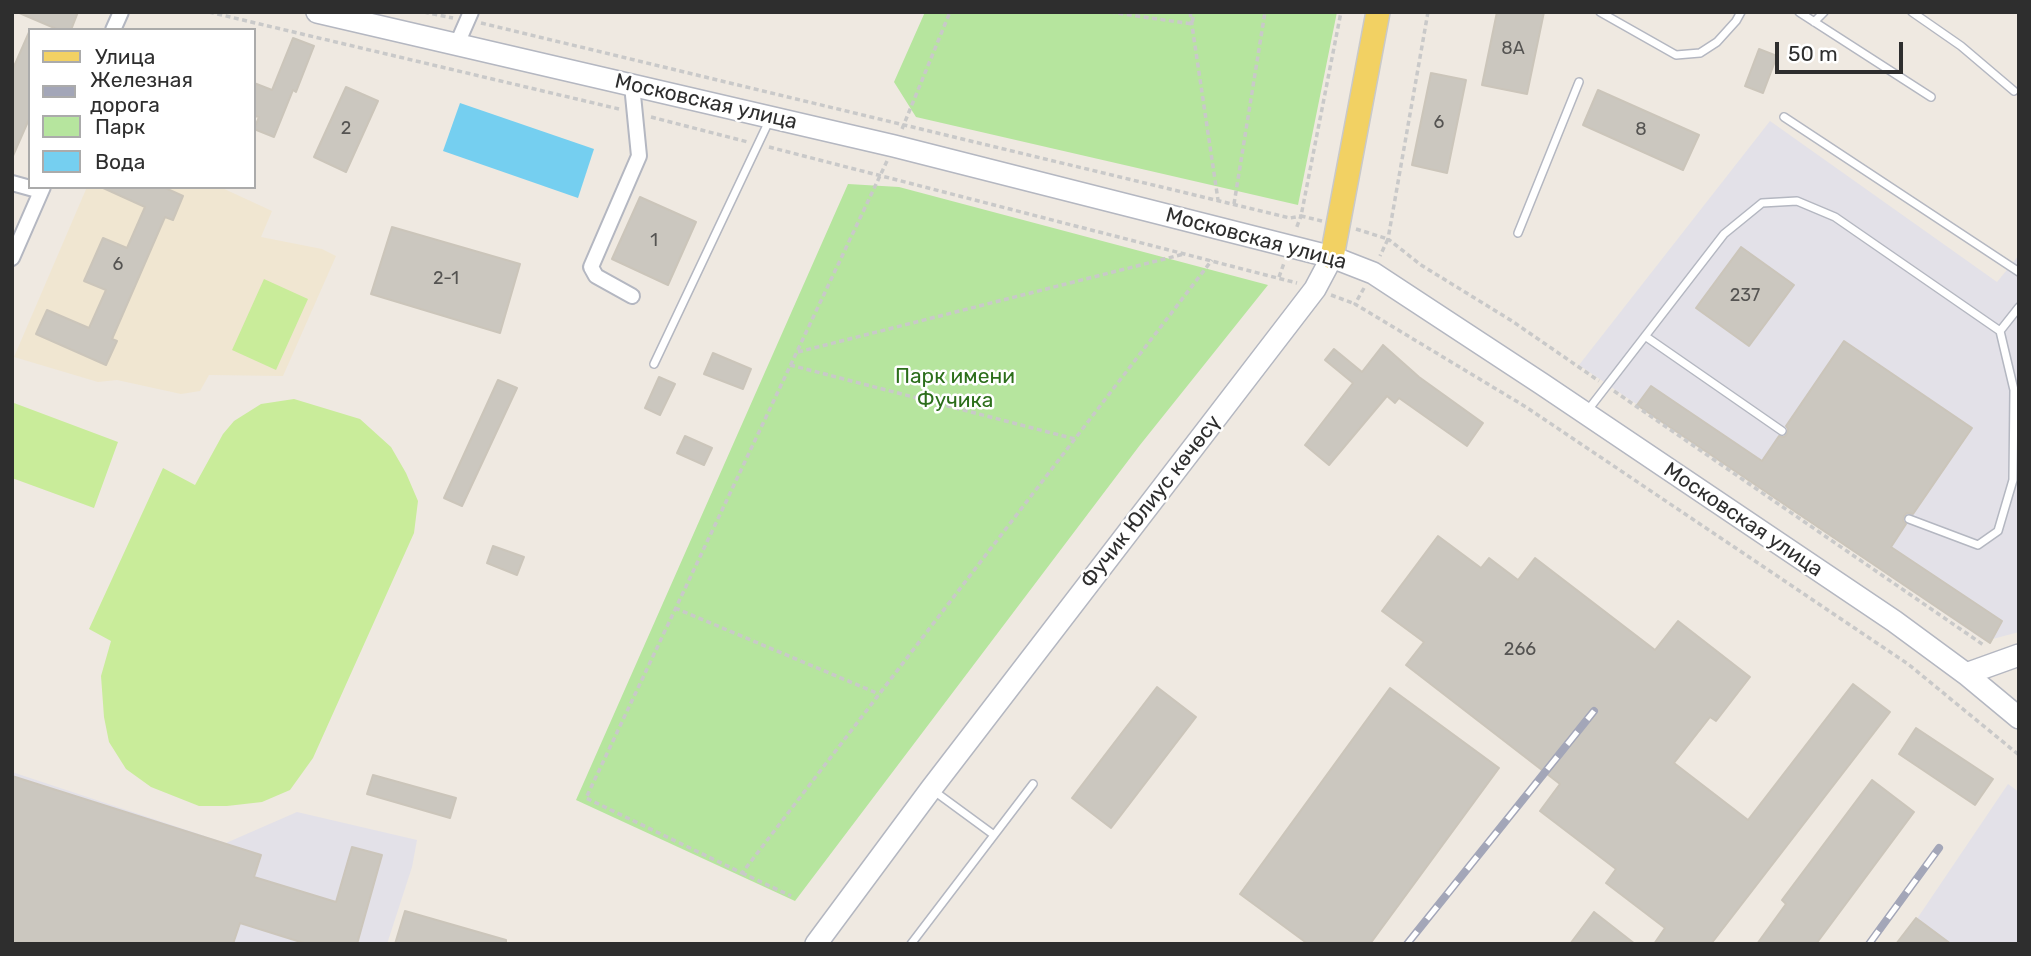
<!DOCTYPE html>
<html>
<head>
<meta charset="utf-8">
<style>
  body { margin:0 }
  #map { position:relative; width:2031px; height:956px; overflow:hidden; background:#efe9e1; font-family:Rubik,sans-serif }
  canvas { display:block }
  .frame { position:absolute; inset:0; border:14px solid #2e2e2e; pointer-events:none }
  .legend { position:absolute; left:28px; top:28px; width:228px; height:161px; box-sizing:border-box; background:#fff; border:2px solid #ababab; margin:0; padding:9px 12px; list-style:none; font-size:21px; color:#2e2e2e }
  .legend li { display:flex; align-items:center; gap:14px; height:35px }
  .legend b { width:35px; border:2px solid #ababab }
  .scale { position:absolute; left:1775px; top:42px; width:128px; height:32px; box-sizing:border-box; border:4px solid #2e2e2e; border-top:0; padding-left:9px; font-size:21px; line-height:24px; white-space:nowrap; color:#2e2e2e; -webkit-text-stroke:5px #fff; paint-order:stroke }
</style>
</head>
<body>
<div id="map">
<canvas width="2031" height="956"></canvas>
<div class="frame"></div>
<ul class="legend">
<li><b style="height:9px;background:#f2d163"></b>Улица</li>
<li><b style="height:9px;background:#a3a6b8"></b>Железная дорога</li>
<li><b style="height:19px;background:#b6e59e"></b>Парк</li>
<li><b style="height:19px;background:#75cff0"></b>Вода</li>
</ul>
<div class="scale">50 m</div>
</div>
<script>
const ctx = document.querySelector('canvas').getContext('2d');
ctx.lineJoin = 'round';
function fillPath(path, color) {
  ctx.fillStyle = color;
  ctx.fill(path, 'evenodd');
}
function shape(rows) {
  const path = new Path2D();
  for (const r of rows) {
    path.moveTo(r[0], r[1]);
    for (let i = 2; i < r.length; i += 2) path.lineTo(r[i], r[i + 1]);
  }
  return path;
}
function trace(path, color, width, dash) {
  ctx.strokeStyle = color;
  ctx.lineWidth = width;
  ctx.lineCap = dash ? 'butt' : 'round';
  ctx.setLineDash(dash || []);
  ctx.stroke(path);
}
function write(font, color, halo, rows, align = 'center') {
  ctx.font = font + ' Rubik,sans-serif';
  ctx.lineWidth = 5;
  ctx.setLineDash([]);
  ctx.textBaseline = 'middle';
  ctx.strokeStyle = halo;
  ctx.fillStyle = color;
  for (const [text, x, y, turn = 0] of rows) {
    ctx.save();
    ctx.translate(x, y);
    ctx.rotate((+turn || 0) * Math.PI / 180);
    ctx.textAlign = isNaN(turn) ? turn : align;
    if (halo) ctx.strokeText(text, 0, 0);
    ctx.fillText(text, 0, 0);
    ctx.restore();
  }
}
const industrial = shape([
  [1770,121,1997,282,2019,255,2019,632,1985,641,1579,365],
  [12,772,226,843,297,812,417,840,412,867,387,944,12,944],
  [2008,784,2019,792,2019,944,1900,944]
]);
const education = shape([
  [87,187,220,187,272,211,261,237,322,249,336,256,283,376,209,375,200,391,181,394,117,380,98,382,14,357]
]);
const green = shape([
  [925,12,1337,12,1298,205,916,117,894,82],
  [848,184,899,187,1268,285,1140,445,795,901,576,800]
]);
const pitch = shape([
  [264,279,308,299,276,370,232,350],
  [294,399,360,419,391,447,406,473,418,501,414,533,313,758,290,790,262,802,227,806,199,806,151,787,126,769,109,742,104,717,101,676,111,641,89,629,163,468,195,485,223,434,234,421,261,404],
  [14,403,118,442,94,508,12,478,12,408]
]);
const water = shape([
  [460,103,594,149,578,198,443,151]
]);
const building = shape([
  [17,12,78,12,71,30,59,30,17,12],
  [1497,12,1544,12,1527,94,1482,85,1497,12],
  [30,30,30,117,12,158,12,71,30,30],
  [293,38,314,46,296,92,293,90,274,137,254,129,259,117,254,116,254,83,272,90,293,38],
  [1759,49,1777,56,1763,93,1745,86,1759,49],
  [1431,73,1466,80,1447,173,1412,165,1431,73],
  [346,87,378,101,346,172,314,157,346,87],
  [1598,90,1699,135,1683,170,1583,125,1598,90],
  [101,187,163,187,183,196,173,220,165,217,112,339,117,341,106,365,36,334,47,310,89,328,106,290,84,281,103,238,127,248,145,207,101,187],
  [640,197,696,222,668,285,612,259,640,197],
  [392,227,520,264,500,333,371,294,392,227],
  [1741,247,1794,285,1749,346,1696,308,1741,247],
  [1844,341,1972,428,1913,514,1907,513,1904,516,1903,521,1906,524,1891,547,2002,621,1990,643,1637,405,1651,386,1762,461,1779,436,1784,437,1787,434,1788,429,1786,426,1844,341],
  [1383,345,1419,377,1483,423,1467,446,1399,398,1395,403,1387,396,1329,465,1305,445,1353,383,1325,360,1334,349,1362,372,1383,345],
  [713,353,751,369,743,389,704,374,713,353],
  [659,377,675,384,660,415,645,408,659,377],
  [498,380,517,388,462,506,444,498,498,380],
  [685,436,712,448,704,465,677,453,685,436],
  [1438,536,1481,568,1489,558,1518,580,1535,558,1655,650,1678,621,1750,677,1716,721,1710,717,1674,763,1748,820,1853,684,1890,712,1711,944,1654,944,1665,928,1606,883,1616,869,1540,811,1560,784,1406,665,1424,642,1382,611,1438,536],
  [493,546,524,557,517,575,487,563,493,546],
  [1157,687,1196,717,1111,828,1072,798,1157,687],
  [1390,688,1499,768,1370,944,1308,944,1240,894,1390,688],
  [1916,728,1993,779,1975,805,1899,754,1916,728],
  [373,775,456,798,450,818,367,794,373,775],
  [12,776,261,855,254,877,336,902,352,847,382,855,357,944,307,944,240,923,233,944,12,944,12,776],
  [1872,780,1914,812,1816,944,1757,944,1786,904,1782,900,1872,780],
  [405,911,506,940,506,944,395,944,405,911],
  [1594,912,1635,944,1570,944,1594,912],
  [1916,918,1951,944,1896,944,1916,918]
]);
const path = shape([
  [209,12,619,109],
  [424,12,453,18],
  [1110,12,1192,24,1194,12],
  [1190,12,1218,200],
  [1428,12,1388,239,1421,265,1512,321,1599,381],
  [481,23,1290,218,1301,216,1296,229],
  [651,117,748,142],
  [902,129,950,12],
  [769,147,1297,283],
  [887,161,586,798,742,873,1212,260],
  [1234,204,1265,12],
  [1322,221,1301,216,1341,12],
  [1356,229,1388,239,1380,256],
  [1279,277,1284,263],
  [1364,288,1355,304,1526,407,1908,664,2019,755],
  [1331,295,1355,304],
  [798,352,1184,254],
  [790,365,1075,439],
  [1614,391,1985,646],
  [675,608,879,694],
  [742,873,791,896]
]);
const lane = shape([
  [1600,12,1676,55,1700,53,1717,42,1736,21,1741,12],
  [1799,12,1931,97],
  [1912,12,1961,46,2014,91],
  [1814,22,1824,12],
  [1784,117,2019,272],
  [1518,233,1579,82],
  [2000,331,2019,307],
  [1645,336,1782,431],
  [654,364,769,121],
  [1588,410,1724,234,1762,203,1797,201,1835,217,2000,331,2014,390,2013,480,1998,531,1978,545,1909,519],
  [934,791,994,835],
  [911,944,1033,784]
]);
const street = shape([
  [113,30,121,12],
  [457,44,471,12],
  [632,85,639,156,591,267,596,276,632,296],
  [12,183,41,191],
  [12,258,43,187]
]);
const secondary = shape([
  [317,12,894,146,1332,257,1373,273,1542,384,1894,621,1966,674,2019,718],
  [1966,674,2019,655],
  [816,944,931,789,1315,289,1332,257]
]);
const primary = shape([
  [1332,257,1378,12]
]);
const rail = shape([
  [1407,944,1594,711],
  [1869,944,1939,848]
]);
const numberNames = [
  ["8А",1513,49],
  ["6",1439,123],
  ["2",346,129],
  ["8",1641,130],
  ["1",654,241],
  ["6",118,265],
  ["2-1",446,279],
  ["237",1745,296],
  ["266",1520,650]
];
const streetNames = [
  ["Московская улица",706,102,13],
  ["Московская улица",1256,239,15],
  ["Фучик Юлиус көчөсү",1151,502,-52],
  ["Московская улица",1743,520,34]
];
const parkNames = [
  ["Парк имени",955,377],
  ["Фучика",955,401]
];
fillPath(industrial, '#e3e1e8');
fillPath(education, '#f0e6d1');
fillPath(green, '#b6e59e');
fillPath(pitch, '#c9ec9a');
fillPath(water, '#75cff0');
fillPath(building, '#cbc7bf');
trace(building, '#cbc5ba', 2);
trace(lane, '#b4b7c1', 10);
trace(street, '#b4b7c1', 18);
trace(secondary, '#b4b7c1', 24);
trace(primary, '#c9c9c9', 26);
trace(path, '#c9c9c9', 3.5, [5, 3.5]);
trace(lane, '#fff', 7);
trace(street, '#fff', 14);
trace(secondary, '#fff', 21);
trace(primary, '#f2d163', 23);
trace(rail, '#a3a6b8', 8);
trace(rail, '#fff', 5, [16]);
write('18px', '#555452', null, numberNames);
write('21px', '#2e2e2e', '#fff', streetNames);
write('21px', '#2c6e1b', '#fff', parkNames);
</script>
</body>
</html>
